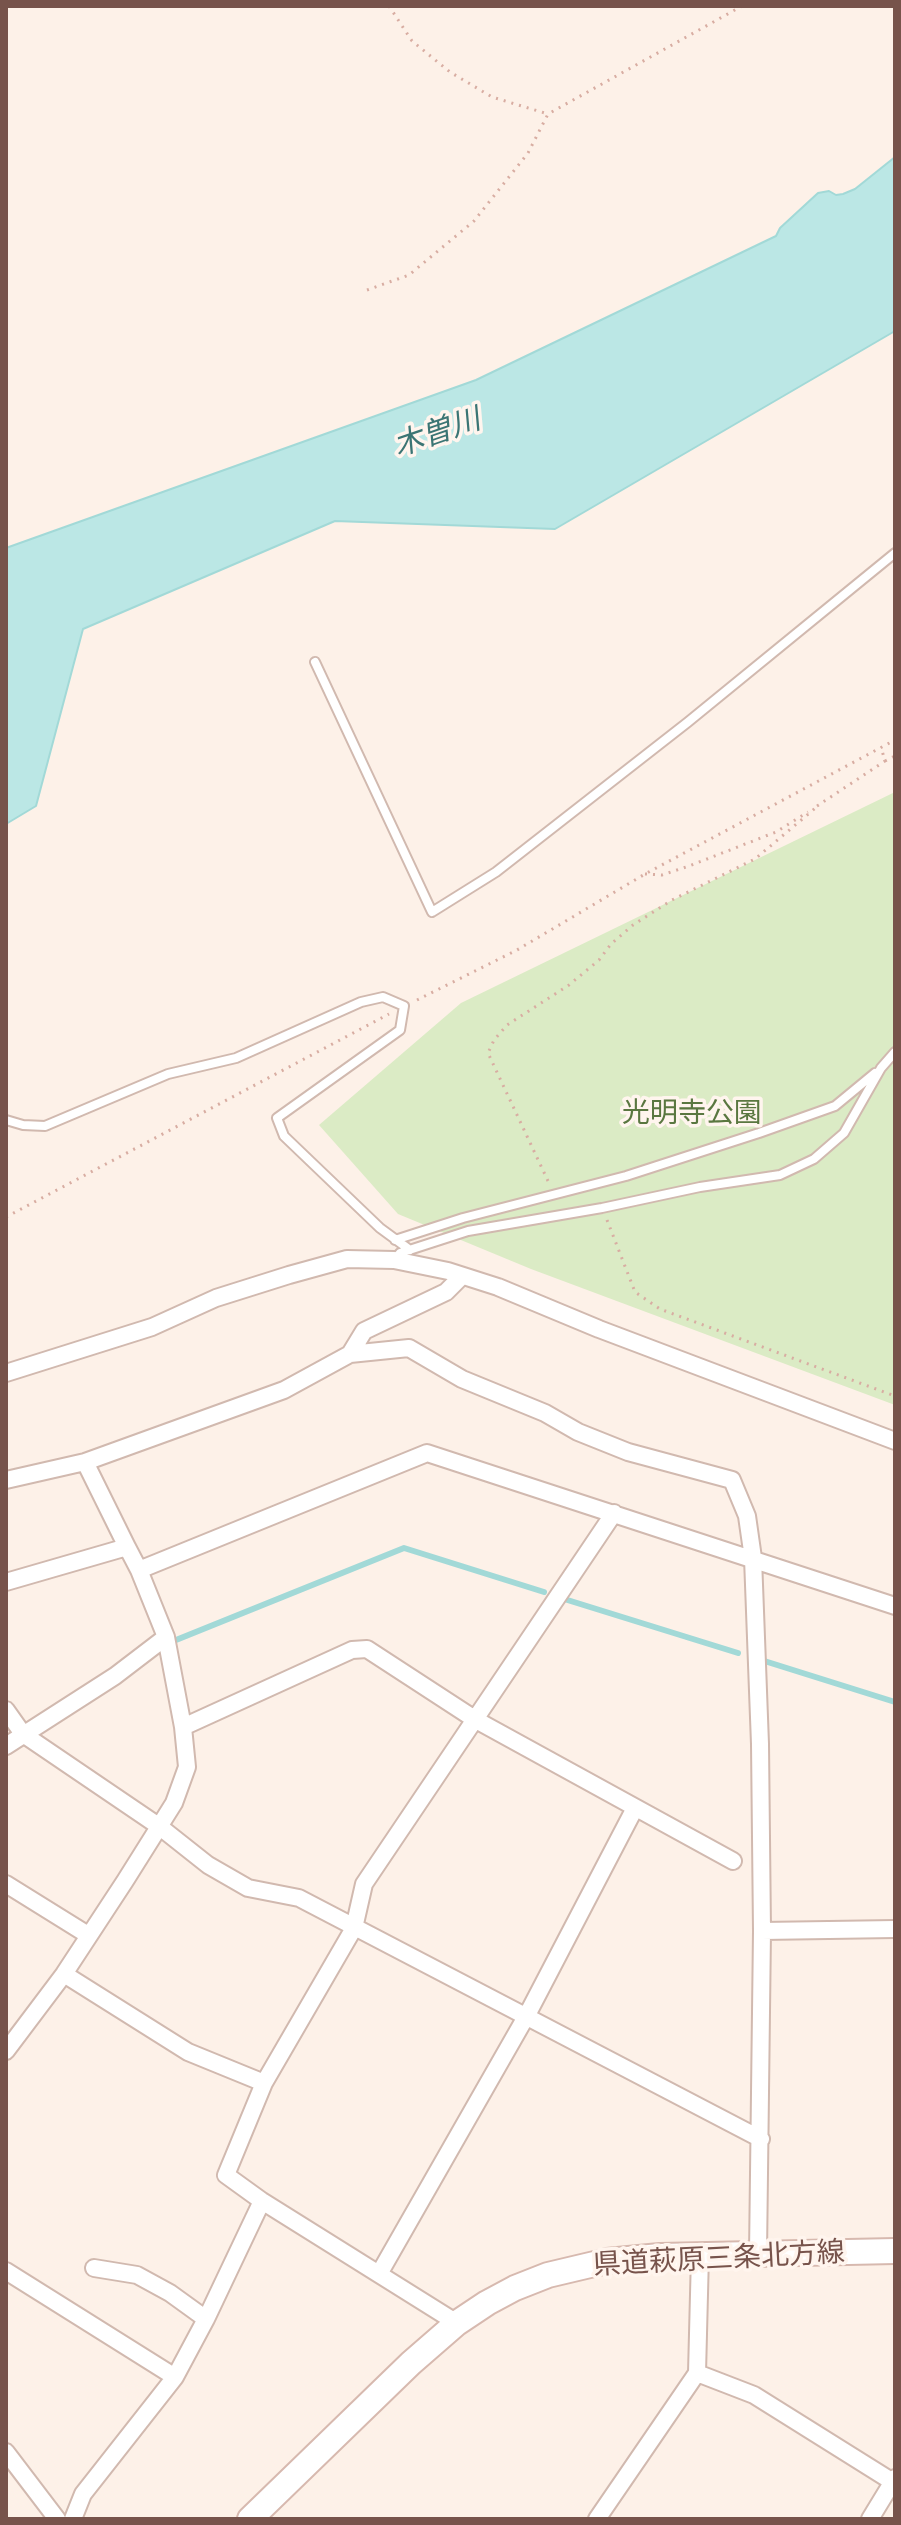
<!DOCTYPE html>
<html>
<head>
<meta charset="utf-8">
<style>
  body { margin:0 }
  #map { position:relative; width:901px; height:2525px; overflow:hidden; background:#fdf1e8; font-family:Mulish,sans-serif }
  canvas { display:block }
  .frame { position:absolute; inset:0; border:8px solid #77534b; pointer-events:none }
</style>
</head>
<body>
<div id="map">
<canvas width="901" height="2525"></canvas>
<div class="frame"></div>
</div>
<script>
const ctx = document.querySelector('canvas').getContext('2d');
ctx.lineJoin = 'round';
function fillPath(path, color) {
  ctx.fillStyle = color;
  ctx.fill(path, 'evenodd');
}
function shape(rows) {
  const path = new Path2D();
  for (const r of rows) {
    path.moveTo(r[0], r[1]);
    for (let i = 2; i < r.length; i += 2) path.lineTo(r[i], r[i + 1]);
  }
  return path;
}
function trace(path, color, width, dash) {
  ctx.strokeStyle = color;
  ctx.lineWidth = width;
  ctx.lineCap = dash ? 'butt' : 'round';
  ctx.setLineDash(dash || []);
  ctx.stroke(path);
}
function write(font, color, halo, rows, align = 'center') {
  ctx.font = font + ' Mulish,"Noto Sans JP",sans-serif';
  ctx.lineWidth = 7;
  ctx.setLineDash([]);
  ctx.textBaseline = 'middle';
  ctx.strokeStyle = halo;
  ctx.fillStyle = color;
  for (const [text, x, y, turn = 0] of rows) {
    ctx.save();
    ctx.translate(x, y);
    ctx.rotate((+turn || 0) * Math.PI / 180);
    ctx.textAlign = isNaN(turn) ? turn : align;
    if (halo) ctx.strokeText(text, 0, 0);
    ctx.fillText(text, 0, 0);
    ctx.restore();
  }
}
const green = shape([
  [895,792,895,1405,531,1269,398,1214,319,1125,461,1003]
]);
const water = shape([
  [895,157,895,331,555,529,335,521,83,629,36,806,6,824,6,548,476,380,776,236,780,228,818,193,829,191,836,195,843,194,855,189,895,157]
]);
const stream = shape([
  [561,1598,738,1653],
  [176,1640,404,1548,544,1592],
  [758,1659,895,1702]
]);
const path = shape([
  [389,6,412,41,450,72,492,97,548,114],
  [367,290,409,275,474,221,528,153,548,114,742,6],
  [885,761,895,756],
  [817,806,885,761,881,747],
  [645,874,662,875,689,866,776,832,808,812],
  [417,1000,517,950,645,874,895,740],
  [548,1181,488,1053,494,1040,507,1025,569,985,599,960,611,944,633,925,672,900,755,859,819,805],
  [6,1217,389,1014],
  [607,1220,635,1292,660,1309,895,1396]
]);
const lane = shape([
  [315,662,432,912,496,872,688,722,895,553],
  [6,1120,23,1125,45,1126,168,1074,236,1058,361,1002,383,997,404,1006,400,1030,277,1118,284,1136,380,1228,410,1250],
  [395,1240,463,1218,626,1176,759,1133,835,1106,875,1073],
  [394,1260,400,1253,468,1231,602,1208,700,1187,780,1175,814,1159,844,1133,881,1068,895,1052]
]);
const street = shape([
  [350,1354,409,1348,462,1379,545,1413,578,1432,628,1452,732,1480,747,1516,753,1558,760,1744,762,1931,758,2254],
  [6,1373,152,1327,216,1298,289,1275,347,1259,394,1260,448,1271,498,1287,599,1329,895,1441],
  [85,1462,127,1547],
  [6,1480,85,1462,284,1390,350,1354,364,1331,446,1292,462,1276],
  [139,1570,427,1453,895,1606],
  [6,1582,127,1547,139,1570,166,1637,183,1727,187,1767,174,1803,125,1881,64,1974,6,2051],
  [6,1710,23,1734,160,1827,208,1865,248,1888,299,1898,761,2139],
  [183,1727,352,1650,367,1649,476,1720,733,1861],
  [6,1746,115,1676,166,1637],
  [6,1884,88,1935],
  [762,1931,895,1929],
  [64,1974,188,2052,264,2083],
  [94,2268,137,2275,170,2293,206,2319],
  [6,2271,175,2377],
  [379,2274,527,2015,635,1808],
  [457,2323,262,2201,226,2175,264,2083,354,1928,364,1884,614,1513],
  [697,2373,754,2395,893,2482],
  [6,2452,57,2519],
  [73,2519,83,2494,175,2377,206,2319,262,2201],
  [597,2519,697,2373,700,2255],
  [870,2519,895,2478]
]);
const secondary = shape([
  [250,2519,411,2363,457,2323,487,2303,515,2288,548,2275,607,2261,660,2256,895,2251]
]);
const parkNames = [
  ["光明寺公園",692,1114]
];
const streetNames = [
  ["県道萩原三条北方線",719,2259,-3]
];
const waterNames = [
  ["木曽川",437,433,-19]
];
fillPath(green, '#dbebc5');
fillPath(water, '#bbe7e5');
trace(water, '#a2d9d7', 2);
trace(stream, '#a2d9d7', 6);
trace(lane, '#d1b9af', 12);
trace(street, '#d1b9af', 20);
trace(secondary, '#d7b9af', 28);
trace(path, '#d8ada2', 3, [2, 6]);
trace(lane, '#fff', 8);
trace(street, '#fff', 16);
trace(secondary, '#fff', 24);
write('28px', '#5a7740', '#fff5ee', parkNames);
write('28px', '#77534b', '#fff5ee', streetNames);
write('italic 30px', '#3b7574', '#fff5ee', waterNames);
</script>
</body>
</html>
